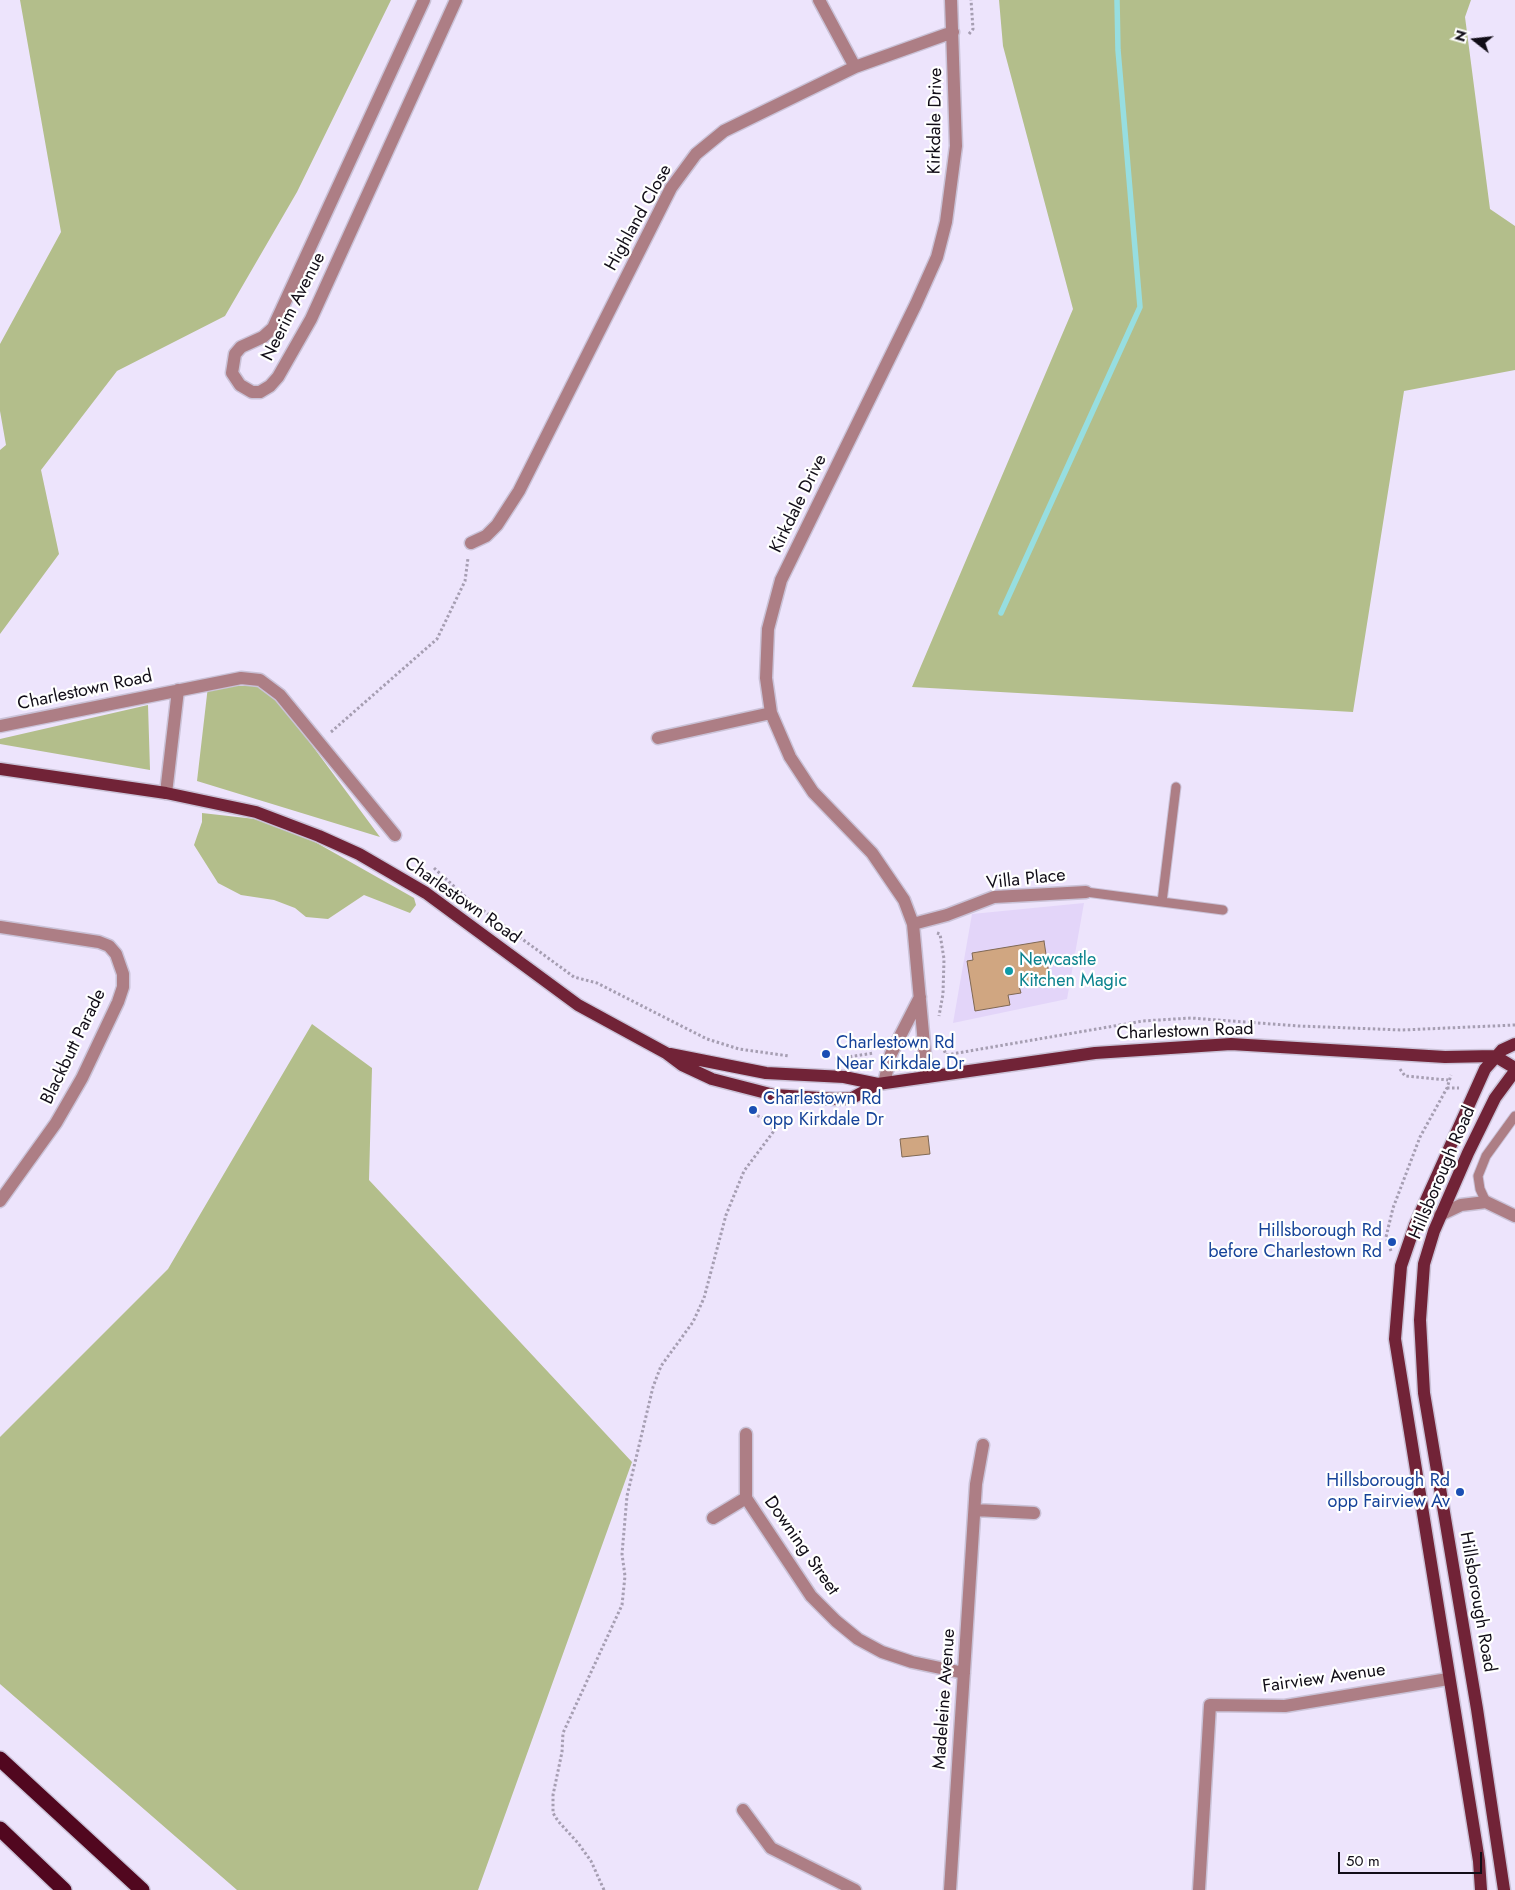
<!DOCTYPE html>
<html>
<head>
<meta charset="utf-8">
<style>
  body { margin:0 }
  #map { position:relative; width:1515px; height:1890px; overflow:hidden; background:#ede4fc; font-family:Jost,sans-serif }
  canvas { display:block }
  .north { position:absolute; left:1450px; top:15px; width:50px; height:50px; -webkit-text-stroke:4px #fff; paint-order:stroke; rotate:286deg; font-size:14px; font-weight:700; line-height:20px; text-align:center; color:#110d17 }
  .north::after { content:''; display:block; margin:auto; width:18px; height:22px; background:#110d17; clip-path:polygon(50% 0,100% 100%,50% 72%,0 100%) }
  .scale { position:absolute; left:1338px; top:1852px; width:144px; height:22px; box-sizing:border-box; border:2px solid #110d17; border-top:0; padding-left:6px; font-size:15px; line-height:18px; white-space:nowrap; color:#110d17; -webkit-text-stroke:4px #fff; paint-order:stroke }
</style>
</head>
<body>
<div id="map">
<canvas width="1515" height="1890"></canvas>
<div class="north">N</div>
<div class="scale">50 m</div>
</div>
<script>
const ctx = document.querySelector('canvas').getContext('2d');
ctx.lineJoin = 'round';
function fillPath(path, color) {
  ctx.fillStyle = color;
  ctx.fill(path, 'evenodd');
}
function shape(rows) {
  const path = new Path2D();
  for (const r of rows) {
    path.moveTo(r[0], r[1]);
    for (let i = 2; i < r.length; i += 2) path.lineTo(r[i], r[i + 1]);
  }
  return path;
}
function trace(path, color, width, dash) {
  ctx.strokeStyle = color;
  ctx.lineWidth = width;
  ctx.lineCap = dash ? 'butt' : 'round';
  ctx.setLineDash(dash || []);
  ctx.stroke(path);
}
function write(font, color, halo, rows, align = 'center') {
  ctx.font = font + ' Jost,sans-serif';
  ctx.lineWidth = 4.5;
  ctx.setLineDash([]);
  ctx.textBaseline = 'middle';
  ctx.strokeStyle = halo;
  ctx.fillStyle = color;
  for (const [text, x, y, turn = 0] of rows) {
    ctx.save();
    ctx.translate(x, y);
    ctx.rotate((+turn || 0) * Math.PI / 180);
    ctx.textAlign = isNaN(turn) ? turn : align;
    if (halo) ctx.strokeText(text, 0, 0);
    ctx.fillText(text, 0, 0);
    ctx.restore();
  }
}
const built = shape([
  [1084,903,1067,999,953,1023,972,914]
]);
const forest = shape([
  [20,0,391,0,297,192,225,316,117,371,41,470,59,554,0,634,0,450,6,445,0,411,0,344,61,232],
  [999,0,1471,0,1465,17,1490,209,1515,226,1515,370,1404,391,1353,712,912,687,1073,309,1003,46],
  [208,686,268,686,380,837,197,781],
  [148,705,150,770,0,744,0,739],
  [202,813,255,819,308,838,414,898,416,905,410,913,364,895,328,919,306,917,295,908,274,900,241,895,218,883,194,845,202,822],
  [312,1024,372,1068,369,1180,632,1462,478,1890,237,1890,0,1684,0,1437,168,1269]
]);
const stream = shape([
  [1001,613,1140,307,1118,50,1117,0]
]);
const building = shape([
  [1044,941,1050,981,1019,986,1021,993,1008,995,1010,1005,975,1011,967,961,973,960,972,953,1044,941],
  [928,1136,930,1154,902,1157,900,1139,928,1136]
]);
const path = shape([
  [969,34,973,29,971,0],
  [331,732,437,639,465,581,468,558],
  [434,868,469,900,574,977,597,983,707,1039,739,1049,789,1056],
  [937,933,940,934,944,959,943,994,939,1016],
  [941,1041,946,1055,1143,1021,1191,1018,1299,1026,1402,1030,1515,1025],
  [835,1059,874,1053],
  [1400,1069,1405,1076,1448,1080],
  [1447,1088,1459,1088],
  [1391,1251,1386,1237,1393,1208,1420,1137,1447,1088,1451,1075],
  [604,1890,591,1861,578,1843,558,1821,553,1813,553,1795,562,1752,563,1733,622,1605,625,1576,622,1554,627,1496,653,1387,661,1366,693,1322,704,1298,726,1215,744,1171,774,1131,768,1120,751,1113]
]);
const service = shape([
  [1086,892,1223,910],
  [1162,902,1176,787],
  [1486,1202,1480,1189,1478,1176,1486,1156,1515,1116]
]);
const minor = shape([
  [424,0,273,328,263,337,241,347,235,354,232,373,240,385,252,392,260,392,270,386,278,377,311,319,456,0],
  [819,0,855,67],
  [471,543,486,536,497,525,519,491,671,188,696,154,724,131,855,67,953,32],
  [0,726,241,678,260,680,280,695,395,835],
  [658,738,771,713],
  [166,793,178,690],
  [913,924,947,915,994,897,1086,892],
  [0,927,99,942,109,946,116,954,123,974,123,987,118,1002,82,1078,56,1123,0,1201],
  [927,1077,913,924,904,900,872,853,813,792,790,757,771,713,766,678,768,629,781,580,916,304,937,257,946,222,956,146,951,0],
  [884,1083,891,1054,920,997],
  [1440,1215,1461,1205,1486,1202,1515,1216],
  [746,1434,746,1498,811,1596,836,1621,858,1639,882,1652,912,1662,964,1673],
  [975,1510,1034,1513],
  [713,1518,746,1498],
  [743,1810,771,1848,855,1890],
  [950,1890,976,1484,983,1445],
  [1199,1890,1210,1705,1285,1706,1448,1679]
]);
const primary = shape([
  [0,769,166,793,256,812,319,836,359,854,426,893,578,1005,666,1053,682,1065,712,1079,774,1095,836,1099,852,1098,878,1084],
  [670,1054,766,1073,844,1077,878,1084,1095,1053,1231,1044,1445,1057,1495,1056,1515,1068],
  [1481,1890,1479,1861,1395,1339,1401,1266,1415,1225,1485,1069,1502,1050,1515,1044],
  [1504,1890,1477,1709,1424,1393,1420,1320,1424,1264,1434,1231,1468,1153,1495,1098,1515,1071]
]);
const motorway = shape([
  [0,1759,142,1890],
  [0,1829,64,1890]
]);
const markers = [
  [1009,971,5,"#0f9aa8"],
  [826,1054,5,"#1a4fb4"],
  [753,1110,5,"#1a4fb4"],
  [1392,1242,5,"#1a4fb4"],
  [1460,1492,5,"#1a4fb4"]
];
const streetNames = [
  ["Kirkdale Drive",936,121,-89],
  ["Highland Close",639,218,-61],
  ["Neerim Avenue",294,307,-63],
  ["Kirkdale Drive",799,504,-64],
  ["Charlestown Road",85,691,-12],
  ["Villa Place",1026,880,-6],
  ["Charlestown Road",462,901,35],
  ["Charlestown Road",1185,1032,-2],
  ["Blackbutt Parade",74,1047,-64],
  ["Hillsborough Road",1443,1173,-67],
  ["Downing Street",801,1546,55],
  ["Hillsborough Road",1477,1602,80],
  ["Fairview Avenue",1324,1679,-8],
  ["Madeleine Avenue",945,1699,-86]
];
const cultureNames = [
  ["Newcastle",1019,961],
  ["Kitchen Magic",1019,982]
];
const transitNames = [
  ["Charlestown Rd",836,1044],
  ["Near Kirkdale Dr",836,1065],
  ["Charlestown Rd",763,1100],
  ["opp Kirkdale Dr",763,1121],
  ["Hillsborough Rd",1382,1232,"right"],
  ["before Charlestown Rd",1382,1253,"right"],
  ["Hillsborough Rd",1450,1482,"right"],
  ["opp Fairview Av",1450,1503,"right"]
];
fillPath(built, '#e3d5f9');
fillPath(forest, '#b3be8b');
trace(stream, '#97dee0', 5.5);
fillPath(building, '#d0a681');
trace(building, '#7f6854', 1);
trace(service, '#cac2d7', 11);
trace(minor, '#cac2d7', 15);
trace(primary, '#cac2d7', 15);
trace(motorway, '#cac2d7', 18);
trace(path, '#a69eb2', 3, [2.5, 2.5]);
trace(service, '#ad7e85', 9);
trace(minor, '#ad7e85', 12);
trace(primary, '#712337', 12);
trace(motorway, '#51071f', 15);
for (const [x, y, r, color] of markers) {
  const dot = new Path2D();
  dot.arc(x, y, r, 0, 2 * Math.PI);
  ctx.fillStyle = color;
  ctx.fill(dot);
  trace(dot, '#fff', 2);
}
write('18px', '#110d17', '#fff', streetNames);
write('18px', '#0d838f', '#fff', cultureNames, 'left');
write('18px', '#164399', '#fff', transitNames, 'left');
</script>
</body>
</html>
